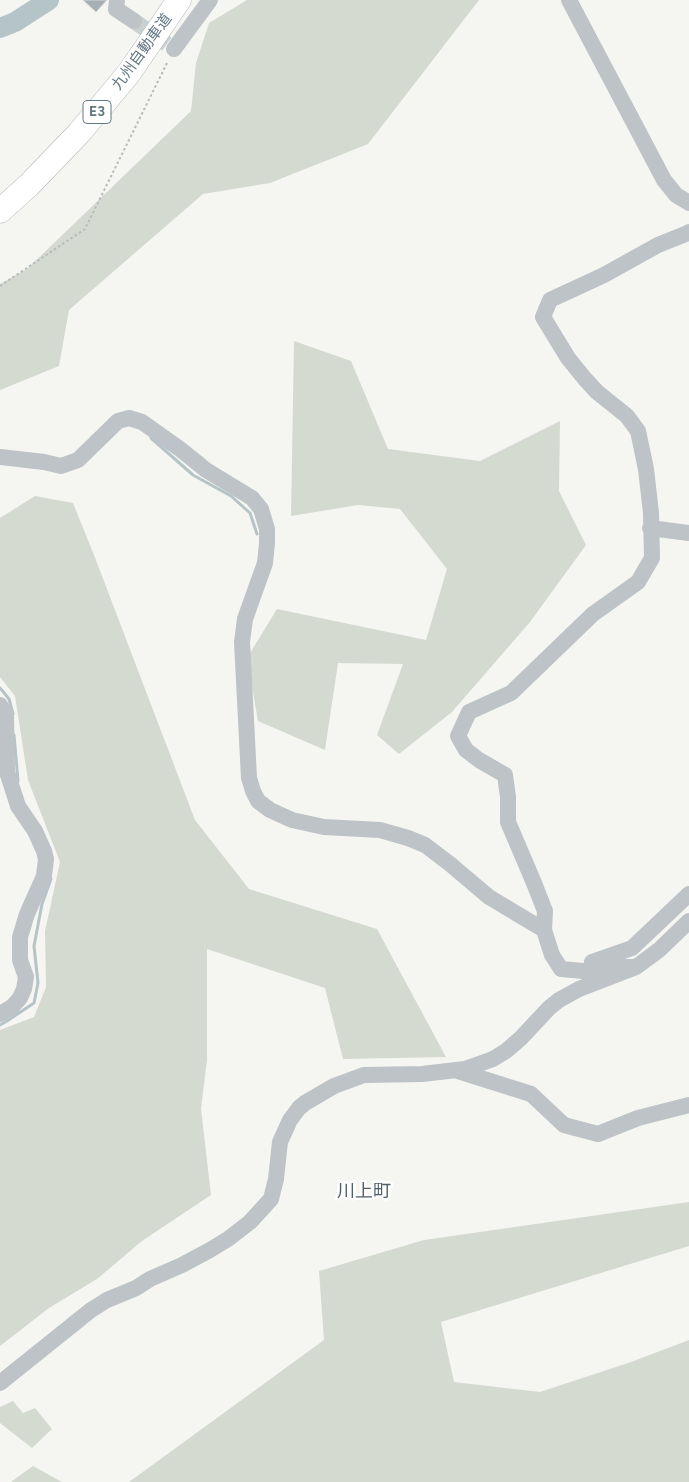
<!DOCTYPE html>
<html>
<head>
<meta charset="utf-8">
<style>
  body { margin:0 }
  canvas { display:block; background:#f5f5f1 }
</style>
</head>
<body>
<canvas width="689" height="1482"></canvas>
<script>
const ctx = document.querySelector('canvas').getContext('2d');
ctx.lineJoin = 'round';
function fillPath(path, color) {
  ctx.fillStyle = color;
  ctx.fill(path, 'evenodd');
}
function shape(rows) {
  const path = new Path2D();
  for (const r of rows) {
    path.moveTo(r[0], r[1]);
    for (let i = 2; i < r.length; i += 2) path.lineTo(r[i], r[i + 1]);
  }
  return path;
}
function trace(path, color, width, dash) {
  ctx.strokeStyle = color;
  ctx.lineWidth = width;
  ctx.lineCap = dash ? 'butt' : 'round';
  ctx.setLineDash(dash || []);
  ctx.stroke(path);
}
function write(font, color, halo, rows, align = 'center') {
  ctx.font = font + ' Figtree,"Noto Sans JP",sans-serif';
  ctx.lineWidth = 5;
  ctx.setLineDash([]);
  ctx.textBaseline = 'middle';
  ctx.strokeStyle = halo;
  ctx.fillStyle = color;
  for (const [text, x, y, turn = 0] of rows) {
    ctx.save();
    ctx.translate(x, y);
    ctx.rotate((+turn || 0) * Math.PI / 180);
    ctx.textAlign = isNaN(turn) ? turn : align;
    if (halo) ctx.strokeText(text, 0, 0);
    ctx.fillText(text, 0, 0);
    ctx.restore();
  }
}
const green = shape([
  [247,0,479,0,368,144,270,183,203,194,69,310,59,366,0,390,0,284,27,269,191,111,196,63,209,23],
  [294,341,351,361,388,449,480,461,560,421,559,491,586,545,530,622,452,712,399,754,377,735,403,664,338,663,325,750,258,721,247,658,277,609,426,640,447,569,400,509,358,505,291,516],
  [35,496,73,503,94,555,195,820,249,889,377,929,446,1057,343,1059,325,988,207,949,207,1060,201,1109,211,1195,142,1241,97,1279,49,1308,0,1346,0,1030,34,1017,46,987,45,931,60,862,28,780,15,696,0,677,0,518],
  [689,1202,689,1246,441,1322,454,1382,540,1392,631,1362,689,1340,689,1482,129,1482,324,1340,319,1271,424,1240],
  [13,1401,23,1413,35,1408,52,1429,32,1448,0,1423,0,1407],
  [33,1466,62,1482,11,1482]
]);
const stream = shape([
  [151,438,193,475,231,496,250,513,257,534],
  [0,688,9,699,13,714],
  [14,735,18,781],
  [0,1025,7,1021,34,1003,38,983,34,946,42,904,51,879]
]);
const river = shape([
  [0,28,15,22,49,0]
]);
const building = shape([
  [83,0,107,0,96,12,83,0]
]);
const minorTunnel = shape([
  [134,21,174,49]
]);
const path = shape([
  [0,286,85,229,168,61]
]);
const minor = shape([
  [117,0,116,9,134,21],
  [569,0,664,180,676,195,689,203],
  [174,49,210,0],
  [0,457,44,462,61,466,78,460,118,421,129,418,142,422,180,449,206,470,252,498,261,509,267,529,267,543,265,563,245,619,242,642,249,778,253,791,258,801,270,810,292,820,324,827,380,830,408,838,425,845,450,864,489,897,544,930],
  [650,528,689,533],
  [0,705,6,715,7,772,18,806,35,831,44,851,46,859,44,876,27,914,20,937,20,960,26,977,24,989,20,998,12,1007,0,1014],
  [592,962,632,948,689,894],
  [636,967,614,967,583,971,561,969,552,955,544,930,545,911,534,883,508,822,508,797,505,775,479,760,466,750,458,736,469,712,511,693,593,614,638,582,652,558,651,513,646,469,638,431,627,416,597,392,585,379,568,358,543,317,550,300,604,275,658,245,688,233,689,232],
  [458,1071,531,1094,564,1125,598,1134,638,1118,689,1105],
  [0,1383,91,1310,107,1300,136,1288,150,1279,182,1265,210,1250,228,1239,250,1222,271,1199,276,1179,280,1142,290,1120,299,1108,305,1103,334,1086,364,1075,422,1074,465,1069,493,1059,506,1051,521,1038,549,1008,559,1000,579,989,636,967,659,950,689,921]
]);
const highway = shape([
  [0,211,29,185,79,133,129,73,179,0]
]);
const shields = [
  [97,112,28]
];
const shieldNames = [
  ["E3",97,112]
];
const streetNames = [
  ["九州自動車道",142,52,-54]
];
const quarterNames = [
  ["川上町",364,1192]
];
fillPath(green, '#d5dad0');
trace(stream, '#b5c4c7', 3);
trace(river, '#b5c4c7', 20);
fillPath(building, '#a6b0b4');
trace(building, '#d6d6d4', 1);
trace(minorTunnel, '#c9d0d0', 16, [16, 8]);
trace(highway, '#b3b7ba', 25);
trace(path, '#b7bbbd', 2, [2.5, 2.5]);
trace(minor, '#bdc3c6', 16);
trace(highway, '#fff', 24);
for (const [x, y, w] of shields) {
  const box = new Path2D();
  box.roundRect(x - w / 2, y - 11.5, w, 23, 4);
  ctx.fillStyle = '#fff';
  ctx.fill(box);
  trace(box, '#637883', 1);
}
write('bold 14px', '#637883', null, shieldNames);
write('15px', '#637883', '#fff', streetNames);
write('18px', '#516068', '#fff', quarterNames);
</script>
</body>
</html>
